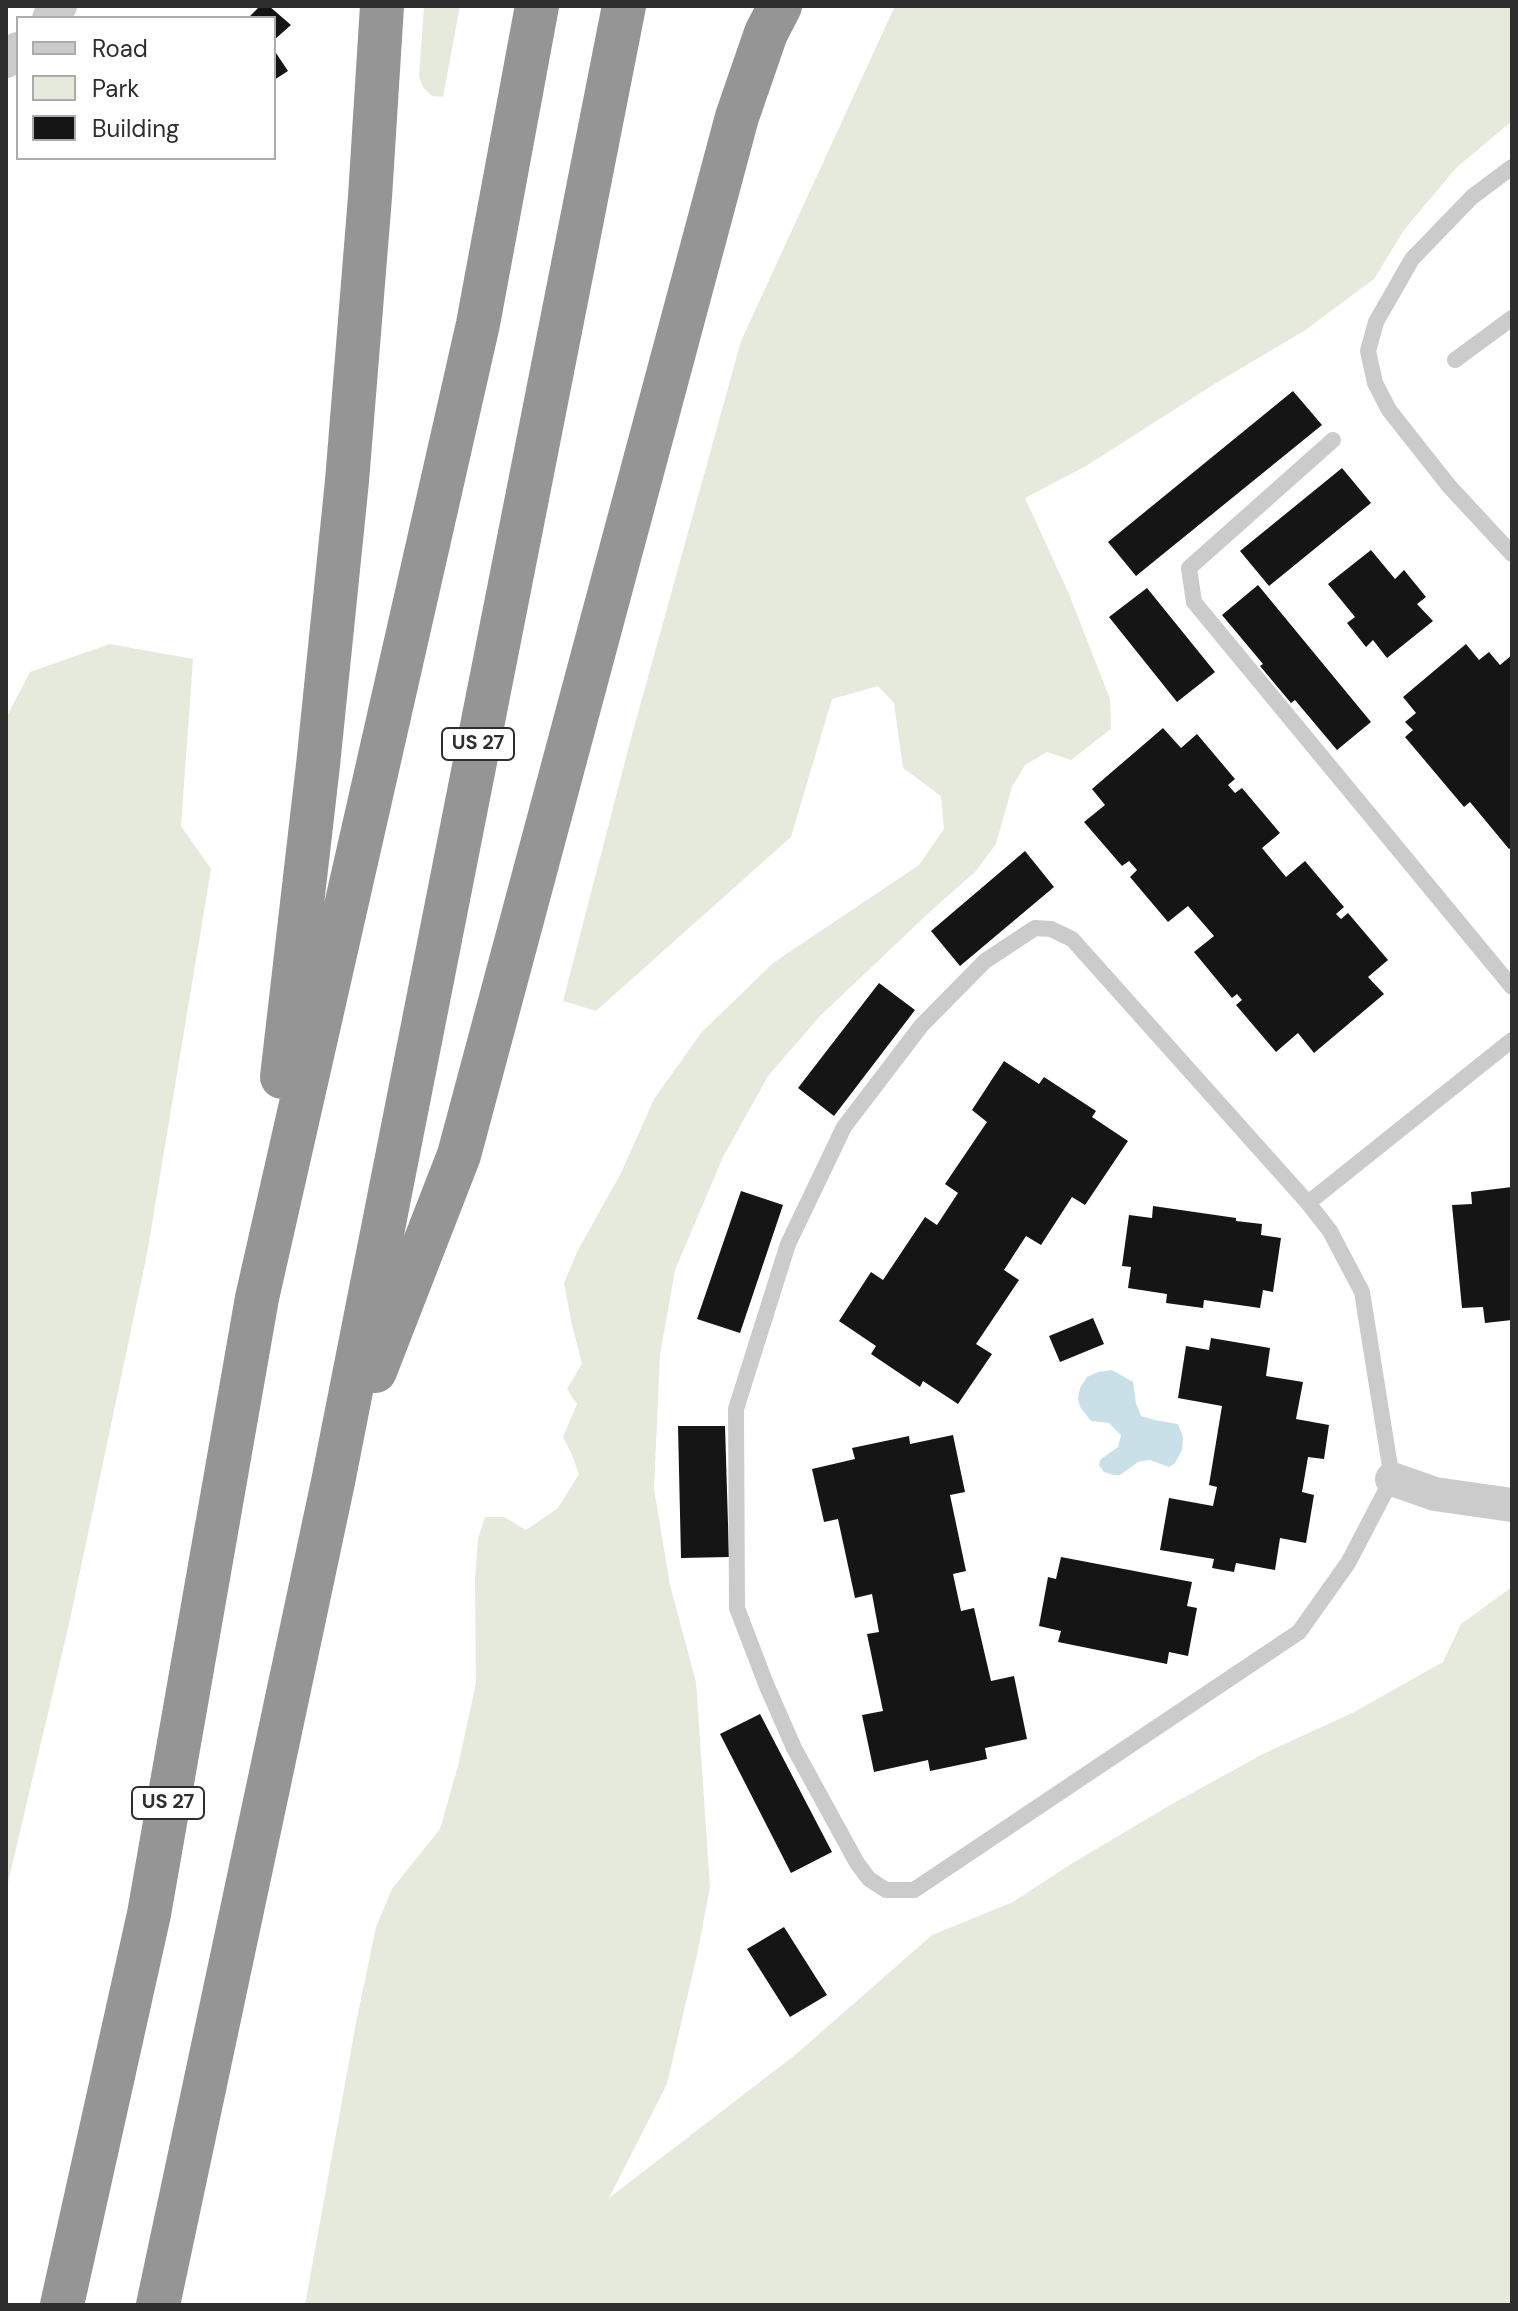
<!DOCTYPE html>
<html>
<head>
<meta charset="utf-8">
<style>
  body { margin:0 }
  #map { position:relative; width:1518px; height:2311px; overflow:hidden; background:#fff; font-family:"DM Sans",sans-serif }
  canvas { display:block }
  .frame { position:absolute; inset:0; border:8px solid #2e2e2e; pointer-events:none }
  .legend { position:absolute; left:16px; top:16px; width:260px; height:144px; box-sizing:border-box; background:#fff; border:2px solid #ababab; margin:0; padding:10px 14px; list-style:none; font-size:24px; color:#2e2e2e }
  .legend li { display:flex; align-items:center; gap:16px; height:40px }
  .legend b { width:40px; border:2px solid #ababab }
</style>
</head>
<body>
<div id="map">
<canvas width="1518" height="2311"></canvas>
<div class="frame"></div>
<ul class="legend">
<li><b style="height:10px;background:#cbcbcb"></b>Road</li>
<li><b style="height:22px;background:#e5eadd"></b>Park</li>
<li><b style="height:22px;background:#151515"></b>Building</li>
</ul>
</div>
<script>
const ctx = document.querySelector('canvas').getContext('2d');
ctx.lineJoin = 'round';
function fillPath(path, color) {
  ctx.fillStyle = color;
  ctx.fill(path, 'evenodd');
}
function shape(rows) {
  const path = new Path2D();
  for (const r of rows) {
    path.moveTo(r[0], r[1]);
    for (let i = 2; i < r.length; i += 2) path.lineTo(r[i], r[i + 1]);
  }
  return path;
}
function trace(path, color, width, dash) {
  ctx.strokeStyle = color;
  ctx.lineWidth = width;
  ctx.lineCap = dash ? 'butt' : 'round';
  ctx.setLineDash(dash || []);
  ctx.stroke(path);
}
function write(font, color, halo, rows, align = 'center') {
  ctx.font = font + ' "DM Sans",sans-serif';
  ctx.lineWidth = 8;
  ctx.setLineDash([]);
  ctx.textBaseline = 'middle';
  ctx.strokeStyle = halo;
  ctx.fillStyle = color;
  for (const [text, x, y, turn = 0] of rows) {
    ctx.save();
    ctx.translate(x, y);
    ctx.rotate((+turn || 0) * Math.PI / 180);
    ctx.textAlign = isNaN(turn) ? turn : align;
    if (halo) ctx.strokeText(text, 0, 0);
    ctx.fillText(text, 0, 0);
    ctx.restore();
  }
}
const green = shape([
  [424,6,460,6,443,97,432,96,423,87,419,77],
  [895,6,1512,6,1512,121,1456,168,1404,230,1374,279,1304,331,1216,383,1086,466,1025,498,1069,594,1110,699,1111,729,1071,760,1047,752,1025,765,1012,787,996,844,975,872,933,909,820,1016,768,1076,723,1157,675,1270,660,1355,654,1489,670,1585,696,1682,710,1887,697,1955,667,2084,609,2198,795,2055,932,1935,1013,1902,1071,1864,1172,1804,1263,1754,1354,1712,1443,1662,1461,1624,1512,1587,1512,2305,305,2305,356,2023,376,1927,392,1889,440,1829,458,1766,476,1683,475,1578,478,1539,485,1517,504,1517,526,1530,558,1508,579,1474,572,1455,563,1437,577,1404,567,1389,582,1364,572,1325,564,1283,577,1252,621,1173,654,1099,701,1033,773,963,919,865,944,829,941,796,903,768,894,703,878,686,832,699,791,837,596,1011,563,1001,630,742,741,341],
  [110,644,193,659,181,826,211,869,147,1254,69,1624,6,1891,6,718,30,672]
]);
const water = shape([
  [1112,1370,1133,1382,1136,1403,1141,1416,1155,1420,1178,1424,1183,1437,1182,1450,1175,1463,1169,1467,1150,1460,1138,1462,1120,1475,1114,1475,1104,1472,1099,1465,1101,1459,1118,1447,1121,1435,1109,1423,1091,1421,1080,1407,1078,1398,1080,1388,1087,1377,1098,1372]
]);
const building = shape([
  [260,6,269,6,291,25,274,40,274,18,248,18],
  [274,50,288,71,274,80],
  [1293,391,1322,425,1136,576,1108,542],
  [1342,468,1371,503,1269,586,1240,551],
  [1371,550,1395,579,1404,570,1426,597,1417,604,1433,621,1387,658,1373,640,1366,647,1347,623,1355,617,1328,584],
  [1258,585,1371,722,1337,750,1295,700,1291,703,1260,666,1263,664,1222,615],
  [1147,588,1215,672,1177,702,1109,617],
  [1466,644,1479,660,1489,652,1500,665,1512,655,1512,847,1509,849,1470,802,1464,807,1405,737,1413,730,1405,722,1416,713,1403,697],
  [1163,728,1181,748,1197,734,1235,779,1228,785,1235,793,1242,788,1280,833,1262,848,1286,877,1305,861,1344,907,1336,914,1341,919,1348,913,1388,960,1368,977,1384,994,1314,1053,1298,1033,1276,1052,1236,1005,1242,1000,1237,994,1232,998,1194,952,1214,936,1188,906,1168,922,1130,877,1137,870,1129,861,1122,866,1084,822,1105,805,1092,789],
  [1025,851,1054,887,960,966,931,931],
  [879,983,915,1010,834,1116,798,1088],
  [1004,1061,1039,1084,1044,1077,1096,1111,1092,1117,1128,1141,1085,1205,1072,1197,1041,1245,1026,1236,1004,1270,1019,1280,976,1344,992,1354,958,1404,923,1381,920,1387,871,1354,876,1346,839,1321,871,1272,883,1280,925,1217,937,1225,958,1193,945,1184,987,1122,972,1110],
  [1512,1187,1512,1320,1485,1323,1483,1307,1462,1308,1452,1205,1472,1204,1471,1192],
  [741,1191,783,1205,740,1333,697,1319],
  [1153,1206,1236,1218,1236,1221,1262,1224,1261,1235,1281,1238,1273,1292,1263,1290,1260,1308,1204,1300,1203,1308,1166,1303,1167,1294,1128,1288,1131,1267,1122,1266,1129,1215,1152,1218],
  [1093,1318,1104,1344,1060,1362,1049,1336],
  [1211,1338,1270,1348,1266,1376,1303,1382,1296,1419,1329,1425,1324,1459,1308,1457,1302,1492,1314,1495,1306,1543,1280,1538,1275,1570,1236,1563,1234,1572,1212,1568,1214,1559,1160,1550,1169,1498,1213,1506,1217,1487,1209,1485,1222,1406,1178,1398,1186,1346,1209,1350],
  [678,1426,725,1426,729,1557,681,1558],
  [953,1435,965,1492,950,1495,966,1571,953,1574,961,1611,974,1608,991,1681,1014,1676,1027,1739,985,1748,987,1759,930,1771,928,1760,874,1772,862,1715,883,1711,867,1634,879,1632,872,1594,855,1598,838,1519,824,1522,812,1469,855,1459,852,1448,909,1436,910,1444],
  [1061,1557,1192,1582,1187,1606,1197,1608,1188,1656,1169,1652,1167,1664,1058,1642,1061,1631,1039,1626,1048,1577,1056,1579],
  [760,1714,832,1852,791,1873,720,1734],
  [784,1927,827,1995,790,2017,747,1949]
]);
const lane = shape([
  [1512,167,1472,197,1412,259,1376,322,1368,351,1375,383,1389,410,1449,486,1512,554],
  [1455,360,1512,318],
  [1333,440,1189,568,1194,602,1512,987],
  [1035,928,1051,929,1072,939,1308,1203,1330,1231,1362,1292,1392,1479,1348,1563,1299,1632,914,1890,886,1890,869,1879,857,1863,794,1748,766,1684,737,1608,736,1409,788,1244,844,1127,921,1026,985,961,1035,928],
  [1308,1203,1512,1040]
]);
const street = shape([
  [49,18,60,6],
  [6,61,18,49],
  [1392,1479,1435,1494,1512,1505]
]);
const highway = shape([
  [282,1077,318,765,347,481,370,197,382,6],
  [375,1371,459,1155,737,117,766,33,780,6],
  [62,2305,149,1914,257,1298,478,324,537,6],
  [158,2305,333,1482,624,6]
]);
const shields = [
  [478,744,72],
  [168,1803,72]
];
const shieldNames = [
  ["US 27",478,744],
  ["US 27",168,1803]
];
fillPath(green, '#e5eadd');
fillPath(water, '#cae0e9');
fillPath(building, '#151515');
trace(lane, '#cbcbcb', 16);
trace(street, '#cbcbcb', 34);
trace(highway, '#959595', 44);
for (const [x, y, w] of shields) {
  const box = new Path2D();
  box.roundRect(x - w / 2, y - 16, w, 32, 6);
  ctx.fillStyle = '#fff';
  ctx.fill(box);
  trace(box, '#2e2e2e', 2);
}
write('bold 20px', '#2e2e2e', null, shieldNames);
</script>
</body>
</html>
